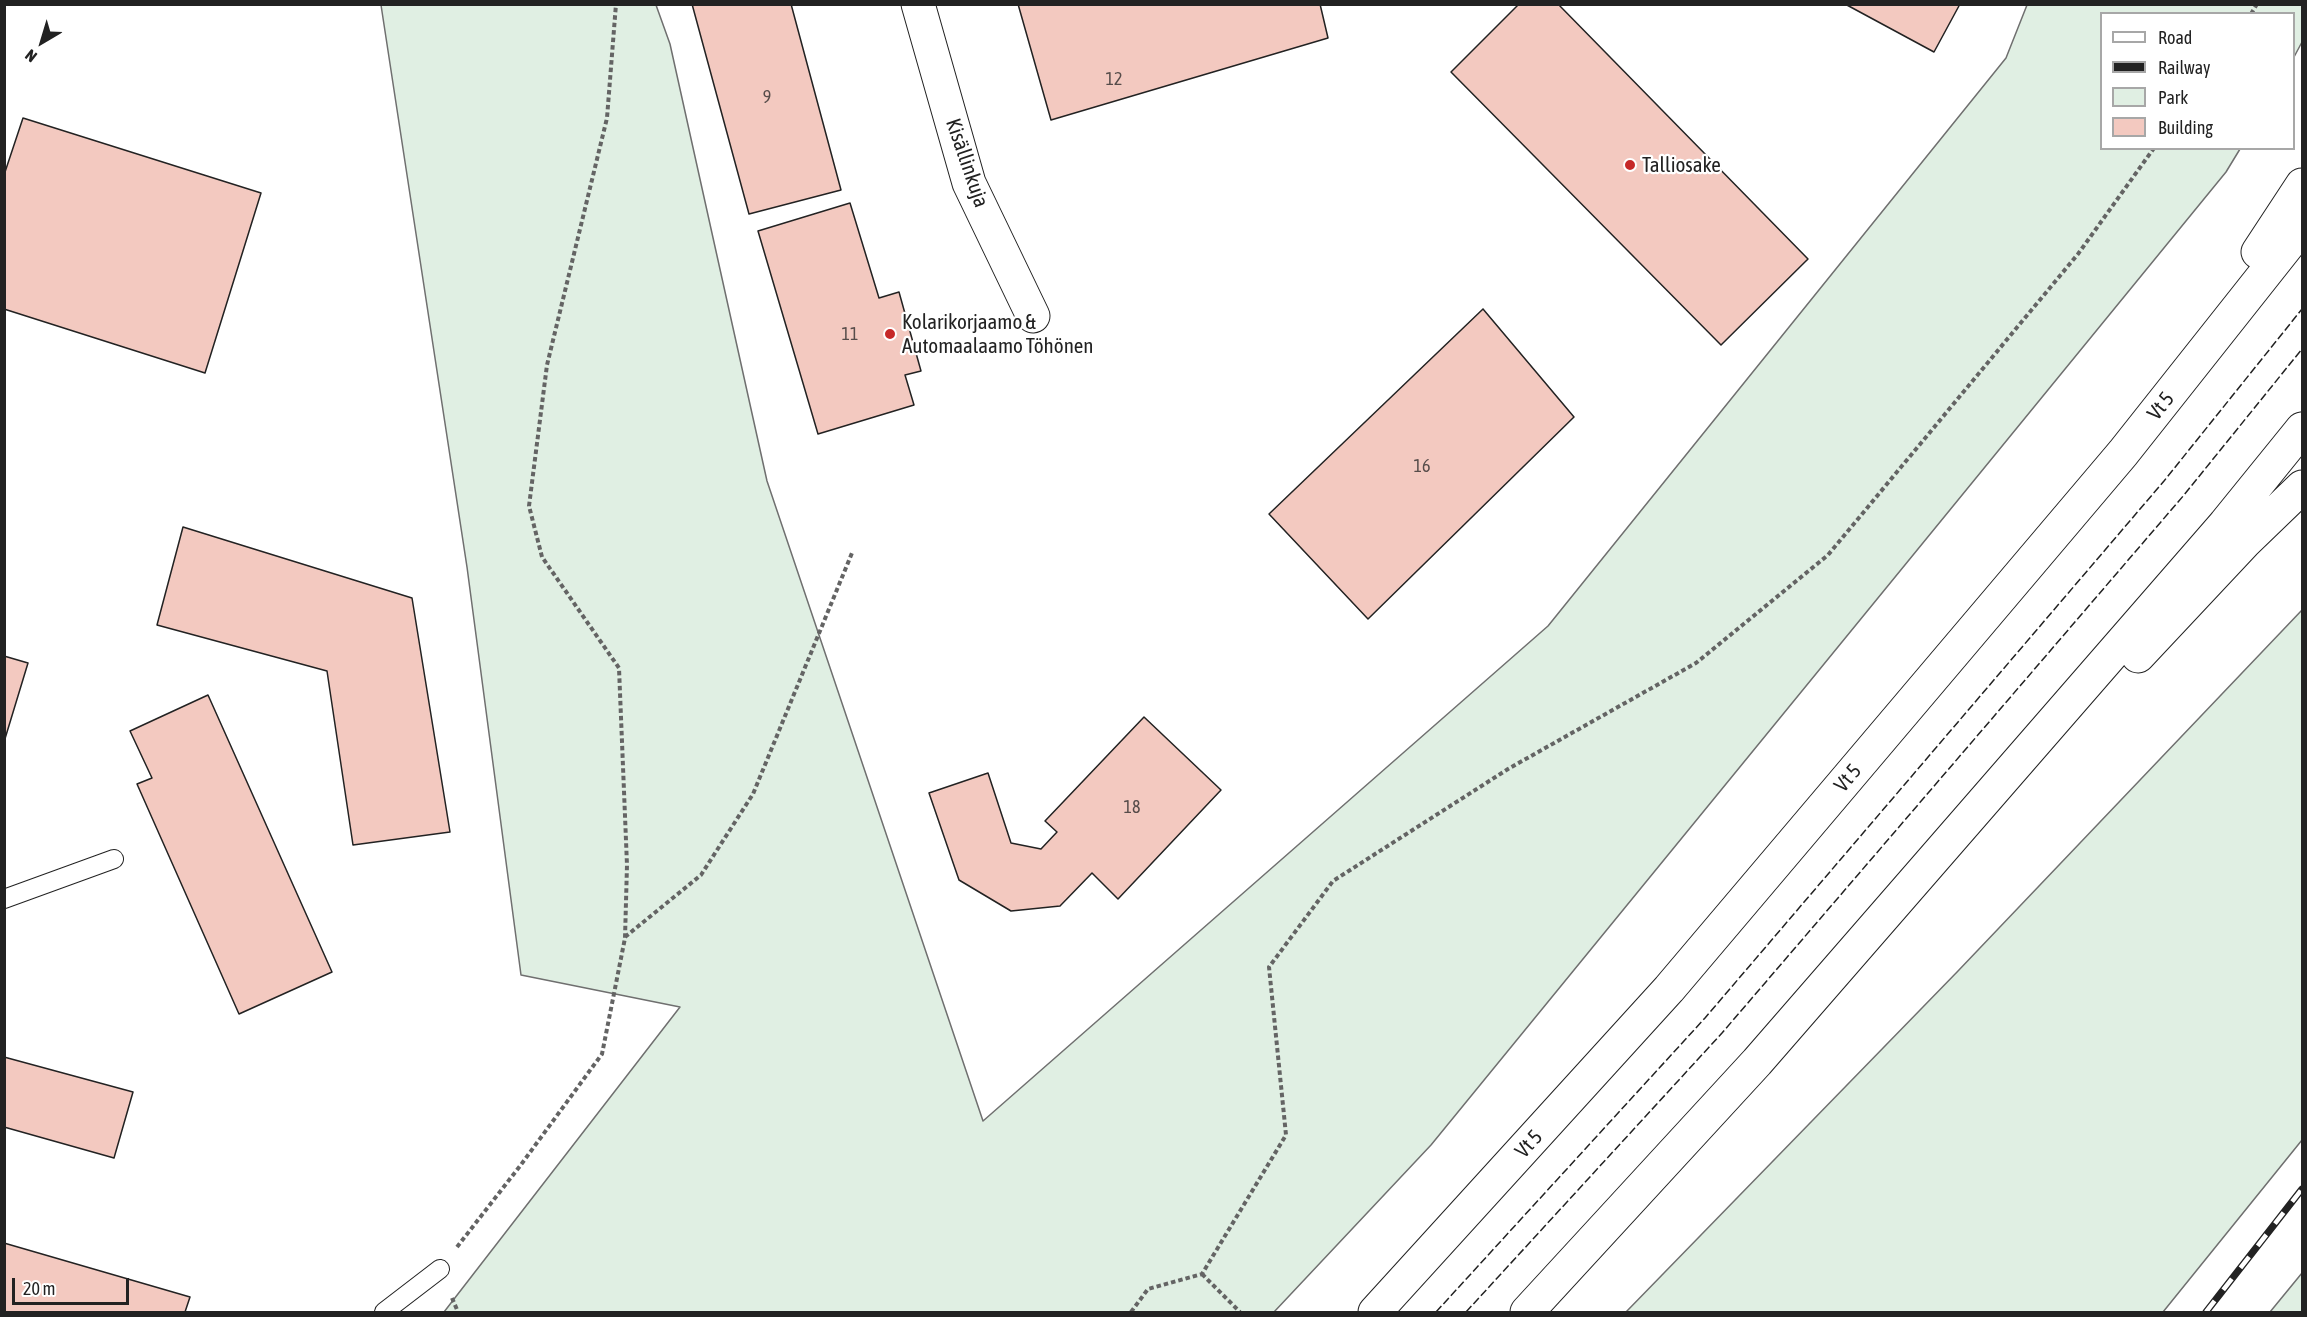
<!DOCTYPE html>
<html>
<head>
<meta charset="utf-8">
<style>
  body { margin:0 }
  #map { position:relative; width:2307px; height:1317px; overflow:hidden; background:#fff; font-family:"Asap Condensed",sans-serif }
  canvas { display:block }
  .frame { position:absolute; inset:0; border:6px solid #222; pointer-events:none }
  .legend { position:absolute; left:2100px; top:12px; width:195px; height:138px; box-sizing:border-box; background:#fff; border:2px solid #a7a7a7; margin:0; padding:8px 10px; list-style:none; font-size:18px; color:#222 }
  .legend li { display:flex; align-items:center; gap:12px; height:30px }
  .legend b { width:30px; border:2px solid #a7a7a7 }
  .north { position:absolute; left:12px; top:12px; width:60px; height:60px; -webkit-text-stroke:4px #fff; paint-order:stroke; rotate:218deg; font-size:16px; font-weight:700; line-height:24px; text-align:center; color:#222 }
  .north::after { content:''; display:block; margin:auto; width:21px; height:27px; background:#222; clip-path:polygon(50% 0,100% 100%,50% 72%,0 100%) }
  .scale { position:absolute; left:12px; top:1278px; width:117px; height:27px; box-sizing:border-box; border:3px solid #222; border-top:0; padding-left:8px; font-size:18px; line-height:21px; white-space:nowrap; color:#222; -webkit-text-stroke:4px #fff; paint-order:stroke }
</style>
</head>
<body>
<div id="map">
<canvas width="2307" height="1317"></canvas>
<div class="frame"></div>
<ul class="legend">
<li><b style="height:8px;background:#fff"></b>Road</li>
<li><b style="height:8px;background:#222"></b>Railway</li>
<li><b style="height:16px;background:#e0efe3"></b>Park</li>
<li><b style="height:16px;background:#f3c9c0"></b>Building</li>
</ul>
<div class="north">N</div>
<div class="scale">20 m</div>
</div>
<script>
const ctx = document.querySelector('canvas').getContext('2d');
ctx.lineJoin = 'round';
function fillPath(path, color) {
  ctx.fillStyle = color;
  ctx.fill(path, 'evenodd');
}
function shape(rows) {
  const path = new Path2D();
  for (const r of rows) {
    path.moveTo(r[0], r[1]);
    for (let i = 2; i < r.length; i += 2) path.lineTo(r[i], r[i + 1]);
  }
  return path;
}
function trace(path, color, width, dash) {
  ctx.strokeStyle = color;
  ctx.lineWidth = width;
  ctx.lineCap = dash ? 'butt' : 'round';
  ctx.setLineDash(dash || []);
  ctx.stroke(path);
}
function write(font, color, halo, rows, align = 'center') {
  ctx.font = font + ' "Asap Condensed",sans-serif';
  ctx.lineWidth = 4.5;
  ctx.setLineDash([]);
  ctx.textBaseline = 'middle';
  ctx.strokeStyle = halo;
  ctx.fillStyle = color;
  for (const [text, x, y, turn = 0] of rows) {
    ctx.save();
    ctx.translate(x, y);
    ctx.rotate((+turn || 0) * Math.PI / 180);
    ctx.textAlign = isNaN(turn) ? turn : align;
    if (halo) ctx.strokeText(text, 0, 0);
    ctx.fillText(text, 0, 0);
    ctx.restore();
  }
}
const green = shape([
  [381,5,656,5,670,44,767,481,983,1121,1548,626,2006,58,2027,5,2302,5,2302,42,2294,57,2294,14,2102,14,2102,148,2240,149,2226,172,1431,1145,1274,1312,444,1312,680,1007,521,975,467,567,381,5],
  [2302,610,2302,1140,2163,1312,1626,1312,1958,971,2302,610],
  [2302,1273,2302,1312,2270,1312,2302,1273]
]);
const building = shape([
  [692,4,791,4,841,190,749,214,692,4],
  [1018,4,1320,4,1328,38,1051,120,1018,4],
  [1519,4,1558,4,1808,259,1721,345,1451,72,1519,4],
  [1845,4,1960,4,1934,52,1845,4],
  [23,118,261,193,205,373,4,309,4,175,23,118],
  [850,203,879,298,899,292,921,371,905,375,914,405,818,434,758,231,850,203],
  [1483,309,1574,417,1368,619,1269,514,1483,309],
  [183,527,412,598,450,832,353,845,327,671,157,625,183,527],
  [4,656,28,663,4,742,4,656],
  [208,695,332,972,239,1014,137,784,152,778,130,731,208,695],
  [1144,717,1221,790,1118,899,1092,873,1060,906,1011,911,959,880,929,793,988,773,1011,843,1041,849,1057,832,1045,821,1144,717],
  [4,1057,133,1092,114,1158,4,1127,4,1057],
  [4,1243,190,1297,185,1312,4,1312,4,1243]
]);
const path = shape([
  [2251,14,2257,4],
  [625,937,701,875,753,794,852,553],
  [457,1247,520,1166,602,1054,625,938,627,865,619,668,542,557,529,506,547,365,607,118,616,4],
  [1202,1274,1240,1312],
  [452,1298,458,1312],
  [1131,1312,1148,1289,1202,1274,1286,1135,1269,967,1333,881,1508,769,1696,663,1828,555,2078,254,2154,148]
]);
const service = shape([
  [4,899,114,859],
  [384,1312,440,1269]
]);
const minor = shape([
  [918,4,969,183,1033,316]
]);
const motorway = shape([
  [2258,252,2302,185],
  [2138,656,2244,543,2302,487],
  [1375,1312,1669,989,2123,453,2302,227],
  [1527,1312,1757,1062,2225,524,2302,429]
]);
const rail = shape([
  [2206,1312,2302,1189]
]);
const fence = shape([
  [1436,1312,1705,1018,2164,481,2302,309],
  [1466,1312,1722,1033,2184,495,2302,349]
]);
const markers = [
  [1630,165,6,"#c62828"],
  [890,334,6,"#c62828"]
];
const numberNames = [
  ["12",1114,79],
  ["9",767,97],
  ["11",850,334],
  ["16",1422,466],
  ["18",1132,807]
];
const streetNames = [
  ["Kisällinkuja",967,163,71],
  ["Vt 5",2161,406,-52],
  ["Vt 5",1848,778,-50],
  ["Vt 5",1529,1144,-48]
];
const poiNames = [
  ["Talliosake",1642,165],
  ["Kolarikorjaamo &",902,322],
  ["Automaalaamo Töhönen",902,346]
];
fillPath(green, '#e0efe3');
trace(green, '#6f6f6f', 1.5);
fillPath(building, '#f3c9c0');
trace(building, '#222', 1.5);
trace(service, '#222', 20);
trace(minor, '#222', 35);
trace(motorway, '#222', 35);
trace(path, '#646464', 4, [4.5, 3]);
trace(service, '#fff', 18);
trace(minor, '#fff', 33);
trace(motorway, '#fff', 33);
trace(rail, '#222', 7);
trace(rail, '#fff', 4.5, [14]);
trace(fence, '#222', 1.5, [8, 3]);
for (const [x, y, r, color] of markers) {
  const dot = new Path2D();
  dot.arc(x, y, r, 0, 2 * Math.PI);
  ctx.fillStyle = color;
  ctx.fill(dot);
  trace(dot, '#fff', 2);
}
write('18px', '#564c4a', null, numberNames);
write('21px', '#222', '#fff', streetNames);
write('21px', '#222', '#fff', poiNames, 'left');
</script>
</body>
</html>
